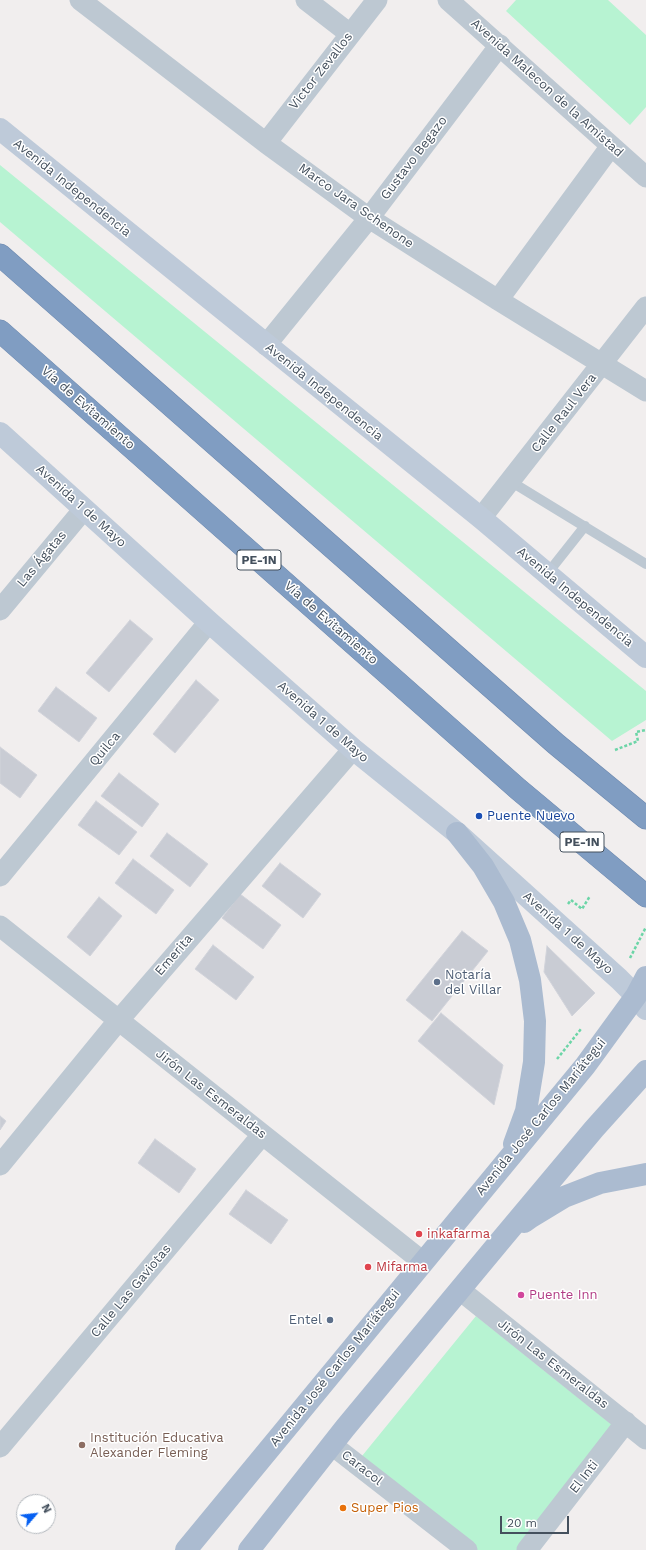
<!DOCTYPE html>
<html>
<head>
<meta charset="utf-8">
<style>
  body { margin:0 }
  #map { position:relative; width:646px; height:1550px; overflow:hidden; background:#f1eeee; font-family:"Work Sans",sans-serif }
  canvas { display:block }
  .north { position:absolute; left:16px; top:1494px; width:40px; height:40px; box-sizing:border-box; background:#fff; border:1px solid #b4b9be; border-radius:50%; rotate:62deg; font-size:11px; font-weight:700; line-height:16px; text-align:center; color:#44505d }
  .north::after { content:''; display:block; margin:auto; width:14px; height:18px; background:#0660f2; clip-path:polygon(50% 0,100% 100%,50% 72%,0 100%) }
  .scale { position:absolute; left:500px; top:1516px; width:69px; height:18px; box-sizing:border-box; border:2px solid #44505d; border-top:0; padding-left:5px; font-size:12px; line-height:14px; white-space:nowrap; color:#44505d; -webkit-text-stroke:3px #fff; paint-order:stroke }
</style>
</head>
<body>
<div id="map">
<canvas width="646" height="1550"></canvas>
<div class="north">N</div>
<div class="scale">20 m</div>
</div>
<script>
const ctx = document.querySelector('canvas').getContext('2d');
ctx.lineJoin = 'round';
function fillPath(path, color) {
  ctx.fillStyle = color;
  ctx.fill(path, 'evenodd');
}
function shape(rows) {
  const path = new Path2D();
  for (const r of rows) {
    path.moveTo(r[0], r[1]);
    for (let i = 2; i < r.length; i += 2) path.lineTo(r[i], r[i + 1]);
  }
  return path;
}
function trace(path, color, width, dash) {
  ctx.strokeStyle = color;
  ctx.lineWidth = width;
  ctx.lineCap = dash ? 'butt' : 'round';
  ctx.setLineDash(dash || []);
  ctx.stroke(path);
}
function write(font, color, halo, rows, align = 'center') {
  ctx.font = font + ' "Work Sans",sans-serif';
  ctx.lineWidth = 3;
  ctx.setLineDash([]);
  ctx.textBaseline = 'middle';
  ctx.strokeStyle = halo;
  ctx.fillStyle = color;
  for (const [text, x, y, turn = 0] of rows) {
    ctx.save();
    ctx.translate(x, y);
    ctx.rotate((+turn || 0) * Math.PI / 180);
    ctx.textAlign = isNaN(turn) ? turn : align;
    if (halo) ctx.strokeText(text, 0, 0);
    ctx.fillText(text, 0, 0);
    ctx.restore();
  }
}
const green = shape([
  [516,0,608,0,646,35,646,107,630,125,506,11],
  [0,165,646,691,646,720,612,741,0,222],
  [476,1316,616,1428,520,1550,476,1550,362,1456]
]);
const building = shape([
  [130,620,153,639,109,692,86,673,130,620],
  [196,680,219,700,175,753,153,734,196,680],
  [56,687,97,718,79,742,38,711,56,687],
  [0,747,37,775,20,798,0,783,0,747],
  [119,773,159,804,142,827,101,796,119,773],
  [96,801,137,832,119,855,78,825,96,801],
  [167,833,208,864,190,887,150,856,167,833],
  [133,859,174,890,156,914,115,883,133,859],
  [280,863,321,894,303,918,262,886,280,863],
  [240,894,281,925,263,949,222,918,240,894],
  [99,897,122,916,90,956,67,937,99,897],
  [462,931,488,951,432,1021,406,1000,462,931],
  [213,945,254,977,236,1000,195,969,213,945],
  [547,946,595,993,572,1016,544,972,547,946],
  [441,1013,503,1065,494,1105,418,1041,441,1013],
  [0,1116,6,1121,0,1130,0,1116],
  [155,1139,196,1169,179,1193,138,1163,155,1139],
  [246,1190,288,1220,271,1244,229,1214,246,1190]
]);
const path = shape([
  [615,750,638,741,636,732,646,730],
  [568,904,571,900,582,909,590,896],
  [630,958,646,927],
  [557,1059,581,1029]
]);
const lane = shape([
  [510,481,646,564],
  [547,574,585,526]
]);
const street = shape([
  [80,0,266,143,369,218,498,300,646,391],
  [306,0,350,34],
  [448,0,646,177],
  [266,143,377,0],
  [498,300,611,146],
  [266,345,369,218,500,45],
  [481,518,646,307],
  [0,610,84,509],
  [0,876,209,622],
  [0,926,423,1262],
  [0,1165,118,1021,353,749],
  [460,1290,646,1439],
  [332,1445,467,1550],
  [0,1447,262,1135],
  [527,1550,626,1422]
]);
const secondary = shape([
  [0,129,481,518,646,657],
  [0,433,209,622,353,749,457,833,619,979,636,996,646,1009]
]);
const primary = shape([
  [457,833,483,866,504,902,520,940,530,980,535,1021,534,1062,526,1111,514,1144],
  [524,1222,531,1217,564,1197,600,1183,646,1174],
  [186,1550,585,1066,636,996,646,977],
  [249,1550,345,1428,501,1240,594,1129,646,1071]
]);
const highway = shape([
  [0,255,556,744,646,818],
  [0,331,518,789,646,896]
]);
const markers = [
  [479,816,4,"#1a4fb4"],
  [437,982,4,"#5c6f8a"],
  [419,1234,4,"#e0444e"],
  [368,1267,4,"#e0444e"],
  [521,1295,4,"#d1479c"],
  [330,1320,4,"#5c6f8a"],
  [82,1445,4,"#8d6e63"],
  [343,1508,4,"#e8710a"]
];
const shields = [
  [259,560,44],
  [582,842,44]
];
const shieldNames = [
  ["PE-1N",259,560],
  ["PE-1N",582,842]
];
const streetNames = [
  ["Victor Zevallos",321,71,-52],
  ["Avenida Malecon de la Amistad",547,88,42],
  ["Gustavo Begazo",414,158,-53],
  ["Avenida Independencia",72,188,39],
  ["Marco Jara Schenone",356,206,35],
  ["Avenida Independencia",324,392,39],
  ["Vía de Evitamiento",88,408,41],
  ["Calle Raul Vera",564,413,-52],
  ["Avenida 1 de Mayo",81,506,42],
  ["Las Ágatas",42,559,-50],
  ["Avenida Independencia",575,597,40],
  ["Vía de Evitamiento",331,623,41],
  ["Avenida 1 de Mayo",323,722,41],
  ["Quilca",105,749,-50],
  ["Avenida 1 de Mayo",568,933,42],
  ["Emerita",174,955,-49],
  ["Jirón Las Esmeraldas",211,1094,38],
  ["Avenida José Carlos Mariátegui",541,1117,-51],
  ["Calle Las Gaviotas",131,1291,-50],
  ["Jirón Las Esmeraldas",553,1364,38],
  ["Avenida José Carlos Mariátegui",335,1368,-51],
  ["Caracol",362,1468,38],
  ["El Inti",584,1477,-52]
];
const transitNames = [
  ["Puente Nuevo",487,816]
];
const serviceNames = [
  ["Notaría",445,975],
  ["del Villar",445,990],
  ["Entel",322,1320,"right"]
];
const healthNames = [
  ["inkafarma",427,1234],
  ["Mifarma",376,1267]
];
const hotelNames = [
  ["Puente Inn",529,1295]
];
const educationNames = [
  ["Institución Educativa",90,1438],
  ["Alexander Fleming",90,1453]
];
const foodNames = [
  ["Super Pios",351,1508]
];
fillPath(green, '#b7f3d2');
fillPath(building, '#c9ccd4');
trace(building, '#d1d3da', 1);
trace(highway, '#6c88ae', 23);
trace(path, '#6cd5a7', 2.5, [3, 2]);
trace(lane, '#bdc8d2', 10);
trace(street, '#bdc8d2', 21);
trace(secondary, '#becad9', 22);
trace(primary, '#abbbd0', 22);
trace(highway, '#809dc2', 22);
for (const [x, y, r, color] of markers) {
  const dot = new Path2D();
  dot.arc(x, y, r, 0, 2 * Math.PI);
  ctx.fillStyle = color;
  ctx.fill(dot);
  trace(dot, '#fff', 1.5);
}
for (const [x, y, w] of shields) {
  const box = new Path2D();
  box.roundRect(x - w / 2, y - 10, w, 20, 3);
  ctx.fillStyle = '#fff';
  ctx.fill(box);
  trace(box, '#44505d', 1);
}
write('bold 12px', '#44505d', null, shieldNames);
write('13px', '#44505d', '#fff', streetNames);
write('13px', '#164399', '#fff', transitNames, 'left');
write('13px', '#4e5e75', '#fff', serviceNames, 'left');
write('13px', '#be3a42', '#fff', healthNames, 'left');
write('13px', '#b23c85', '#fff', hotelNames, 'left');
write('13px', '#785e54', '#fff', educationNames, 'left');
write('13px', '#c56008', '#fff', foodNames, 'left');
</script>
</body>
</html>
